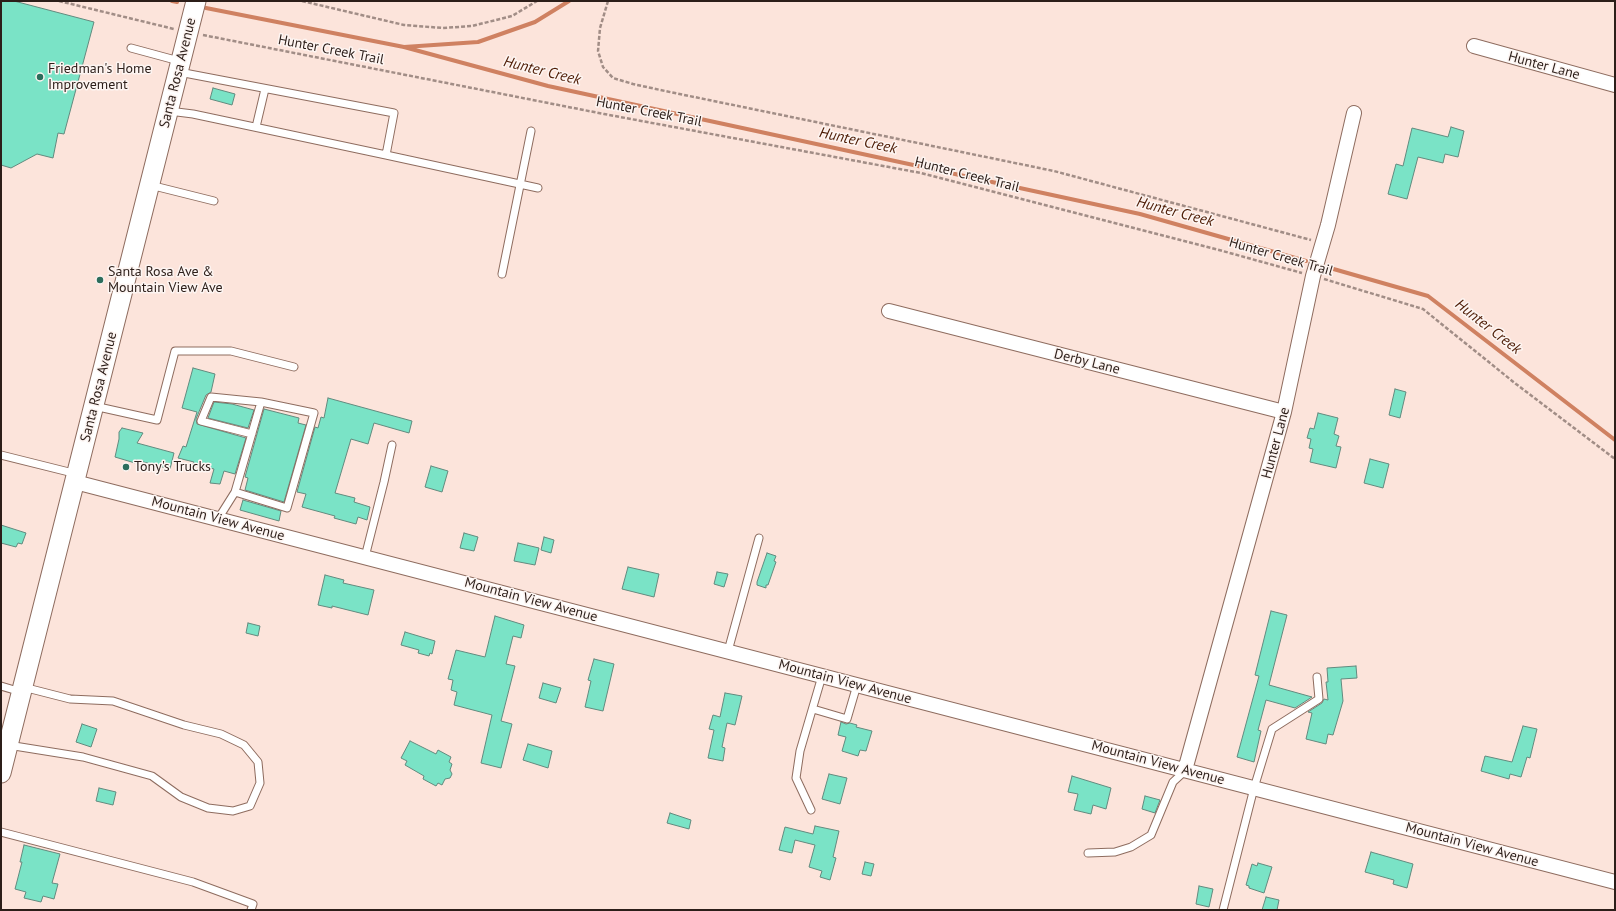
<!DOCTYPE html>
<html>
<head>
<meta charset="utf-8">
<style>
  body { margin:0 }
  #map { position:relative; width:1616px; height:911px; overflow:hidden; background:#fce4db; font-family:"PT Sans",sans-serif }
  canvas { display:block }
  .frame { position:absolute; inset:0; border:2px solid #2c1e19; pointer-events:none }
</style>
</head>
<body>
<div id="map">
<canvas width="1616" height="911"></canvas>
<div class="frame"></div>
</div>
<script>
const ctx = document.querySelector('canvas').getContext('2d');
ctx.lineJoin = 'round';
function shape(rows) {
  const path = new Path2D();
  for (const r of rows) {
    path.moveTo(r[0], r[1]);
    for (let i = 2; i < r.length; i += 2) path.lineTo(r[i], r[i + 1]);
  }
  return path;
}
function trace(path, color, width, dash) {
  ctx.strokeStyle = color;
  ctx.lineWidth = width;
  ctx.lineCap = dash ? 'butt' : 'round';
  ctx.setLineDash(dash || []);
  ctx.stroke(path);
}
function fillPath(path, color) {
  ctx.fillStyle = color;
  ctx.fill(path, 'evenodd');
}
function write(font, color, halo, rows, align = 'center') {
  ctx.font = font + ' "PT Sans",sans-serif';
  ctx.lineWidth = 3;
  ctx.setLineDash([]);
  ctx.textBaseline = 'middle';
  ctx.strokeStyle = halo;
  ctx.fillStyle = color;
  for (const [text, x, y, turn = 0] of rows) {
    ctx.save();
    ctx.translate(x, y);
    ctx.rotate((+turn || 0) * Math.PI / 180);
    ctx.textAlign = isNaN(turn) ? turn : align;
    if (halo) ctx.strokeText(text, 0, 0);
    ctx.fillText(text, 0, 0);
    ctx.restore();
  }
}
const stream = shape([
  [172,1,177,2],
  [206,8,404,47,478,42,535,22,569,1],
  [404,47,548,86,1140,214,1306,261],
  [1330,268,1428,296,1615,440]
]);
const building = shape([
  [1,1,14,1,94,22,64,134,58,133,53,158,37,154,11,168,1,165,1,1],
  [213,88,235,94,232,105,210,99,213,88],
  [1451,127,1464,131,1458,157,1445,154,1443,163,1418,157,1407,199,1388,194,1396,164,1403,166,1412,128,1448,137,1451,127],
  [193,368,215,374,211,392,206,395,196,419,197,424,246,438,235,474,224,471,220,484,210,483,214,469,193,464,194,462,178,458,183,446,186,447,197,412,182,408,193,368],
  [1395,389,1406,392,1400,418,1389,415,1395,389],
  [328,398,412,421,409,433,374,423,368,444,351,439,335,493,355,498,354,502,370,507,367,520,358,517,356,524,334,518,335,516,302,507,306,494,297,492,315,427,318,428,321,417,324,418,328,398],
  [214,402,232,404,254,410,248,428,208,418,214,402],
  [264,409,299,418,298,423,306,425,284,502,245,490,248,478,245,477,264,409],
  [1318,413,1338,418,1334,434,1339,436,1336,446,1341,447,1336,468,1310,462,1313,449,1309,448,1311,439,1307,438,1310,428,1314,429,1318,413],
  [122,428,143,433,137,443,174,453,170,469,136,460,135,463,115,457,119,439,119,432,122,428],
  [1370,459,1389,464,1383,488,1364,483,1370,459],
  [431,466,448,471,442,492,425,487,431,466],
  [243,500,281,511,279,521,240,510,243,500],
  [1,525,26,533,22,544,18,543,16,547,1,543,1,525],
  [464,533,478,537,474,551,460,548,464,533],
  [544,537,554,540,551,553,541,550,544,537],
  [518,543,539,548,535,565,514,561,518,543],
  [767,553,776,556,774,561,776,562,768,585,766,585,766,588,757,585,757,582,767,553],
  [628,567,659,574,654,597,622,589,628,567],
  [717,572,728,574,724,587,714,584,717,572],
  [325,575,344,580,343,583,374,590,368,615,332,606,332,608,318,605,325,575],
  [1271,611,1287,615,1269,685,1312,697,1295,708,1266,700,1258,730,1261,731,1254,762,1237,757,1259,676,1255,675,1271,611],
  [495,616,524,625,521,638,513,636,506,664,515,666,501,721,512,724,501,768,481,763,492,715,454,705,457,692,451,690,453,680,448,679,456,650,485,657,495,616],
  [248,623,260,626,258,636,246,633,248,623],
  [405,632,435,641,432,654,430,653,429,656,418,653,419,650,401,645,405,632],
  [594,659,614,664,603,711,585,707,591,681,588,680,594,659],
  [1356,666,1357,678,1341,679,1343,701,1333,735,1328,734,1326,744,1306,739,1312,713,1308,712,1322,703,1324,699,1328,700,1326,682,1328,682,1327,668,1356,666],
  [543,683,561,688,556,703,539,698,543,683],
  [725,693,742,696,735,725,727,723,722,747,725,748,723,761,708,758,714,730,709,729,713,715,720,717,725,693],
  [841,722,846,724,850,723,857,725,856,727,872,731,866,751,860,750,858,756,842,751,846,737,838,735,841,722],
  [82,724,97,729,91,747,76,742,82,724],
  [1523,726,1537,729,1530,758,1527,757,1521,777,1510,774,1509,779,1481,771,1485,756,1512,762,1523,726],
  [410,741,436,754,438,750,451,757,449,762,452,764,450,770,452,774,450,778,445,779,442,785,438,783,436,786,423,779,424,776,405,765,407,761,401,758,410,741],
  [528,744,552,751,548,768,523,760,528,744],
  [829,774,847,778,840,804,822,799,829,774],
  [1072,776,1111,788,1106,809,1093,805,1091,814,1074,810,1078,794,1068,792,1072,776],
  [99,788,116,792,113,805,96,801,99,788],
  [1145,796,1160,800,1155,813,1142,809,1145,796],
  [670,813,691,820,689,829,667,823,670,813],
  [815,826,839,831,833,857,836,858,830,880,820,877,822,871,809,867,815,845,795,840,792,853,779,850,785,827,813,834,815,826],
  [24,845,60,854,52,883,58,884,54,899,43,896,41,902,24,898,26,892,15,889,22,862,20,862,24,845],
  [1371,852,1413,864,1407,888,1393,884,1394,880,1365,872,1371,852],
  [865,862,874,864,871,876,862,874,865,862],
  [1258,863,1272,867,1264,893,1249,888,1249,886,1246,885,1252,864,1257,866,1258,863],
  [1199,886,1213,889,1209,907,1196,904,1199,886],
  [1266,897,1279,900,1277,910,1262,910,1266,897]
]);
const path = shape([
  [59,1,174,29],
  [302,1,404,25,443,28,472,26,512,16,537,1],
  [608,1,600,28,598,51,603,67,613,78,633,84,665,91,1054,171,1311,240],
  [203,35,604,114,921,173,1219,250,1302,273],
  [1324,279,1423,309,1516,384,1615,459]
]);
const lane = shape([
  [131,48,179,61],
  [179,72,394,113,386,155,538,188],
  [169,111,193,114,386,155],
  [256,127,265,89],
  [150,185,214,201],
  [502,274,531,131],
  [94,406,157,420,175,351,231,351,294,367],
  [252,434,201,421,211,397,261,402],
  [1,455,77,474],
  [218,519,235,492,261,402,314,413,287,508,235,492],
  [365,557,384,482,392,445],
  [728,651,759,538],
  [1,686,21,692],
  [813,709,847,719,857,685],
  [8,745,83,757,152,776,181,797,208,808,233,811,250,806,260,783,258,762,244,745,221,734,184,725,113,701,70,699,23,687],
  [811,810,796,778,800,751,822,676],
  [1,832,193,882,253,904,251,910],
  [1088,853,1115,852,1131,847,1151,835,1173,782,1185,771],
  [1223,910,1254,788,1272,729,1319,699,1317,677]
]);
const street = shape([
  [1474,46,1615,85],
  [889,311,1284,412],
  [75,482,1615,882],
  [1185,770,1284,412,1313,276,1328,225,1354,113]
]);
const secondary = shape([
  [1,773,196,1]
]);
const markers = [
  [40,77,4,"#2c6d5c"],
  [100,280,4,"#2c6d5c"],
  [126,467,4,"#2c6d5c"]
];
const streetNames = [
  ["Hunter Creek Trail",331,50,11],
  ["Hunter Lane",1544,66,15],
  ["Santa Rosa Avenue",178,73,-76],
  ["Hunter Creek Trail",649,112,11],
  ["Hunter Creek Trail",967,175,14],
  ["Hunter Creek Trail",1281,257,16],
  ["Derby Lane",1087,362,14],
  ["Santa Rosa Avenue",99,387,-76],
  ["Hunter Lane",1276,443,-75],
  ["Mountain View Avenue",218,519,15],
  ["Mountain View Avenue",531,600,15],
  ["Mountain View Avenue",845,682,15],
  ["Mountain View Avenue",1158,763,15],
  ["Mountain View Avenue",1472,845,15]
];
const poiNames = [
  ["Friedman's Home",48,69],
  ["Improvement",48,85],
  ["Santa Rosa Ave &",108,272],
  ["Mountain View Ave",108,288],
  ["Tony's Trucks",134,467]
];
const waterNames = [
  ["Hunter Creek",542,71,14],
  ["Hunter Creek",858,141,12],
  ["Hunter Creek",1175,212,15],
  ["Hunter Creek",1488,327,38]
];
trace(stream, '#cf8161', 4);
fillPath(building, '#7ae3c6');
trace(building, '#628a7e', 1);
trace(lane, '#8e6c5f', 9);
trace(street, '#8e6c5f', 16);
trace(secondary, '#8e6c5f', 21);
trace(path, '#a18d86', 2.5, [4, 2]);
trace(lane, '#fff', 7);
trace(street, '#fff', 14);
trace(secondary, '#fff', 19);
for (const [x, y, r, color] of markers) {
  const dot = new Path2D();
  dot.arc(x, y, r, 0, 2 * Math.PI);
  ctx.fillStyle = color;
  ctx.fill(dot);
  trace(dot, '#fdf5f2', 1.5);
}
write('14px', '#2c1e19', '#fdf5f2', streetNames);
write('14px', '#2c1e19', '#fdf5f2', poiNames, 'left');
write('italic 15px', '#4d1b04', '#fdf5f2', waterNames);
</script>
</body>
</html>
